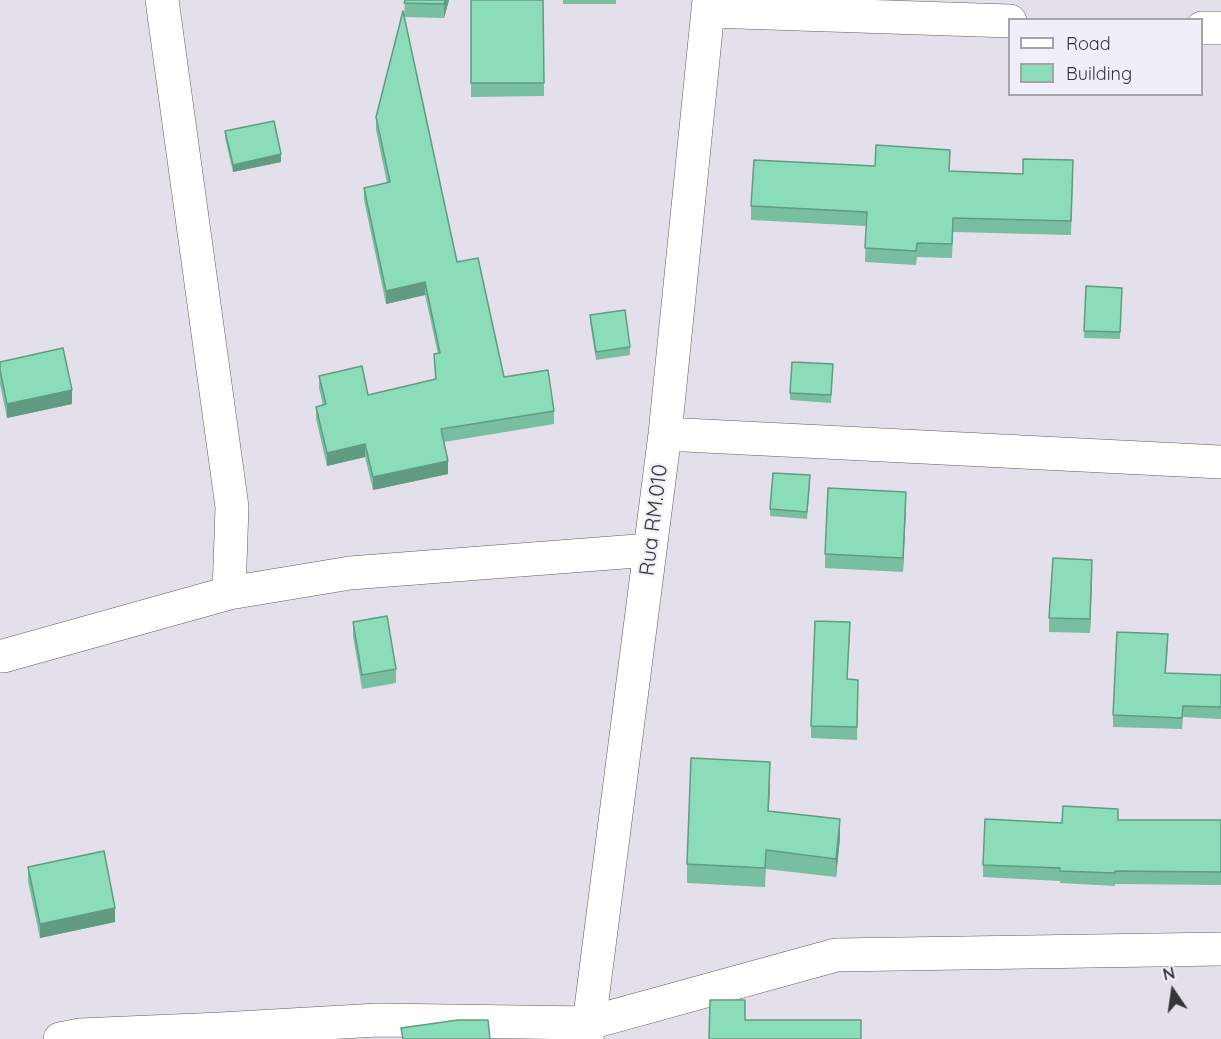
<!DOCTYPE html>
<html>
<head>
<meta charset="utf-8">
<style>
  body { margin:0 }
  #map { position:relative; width:1221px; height:1039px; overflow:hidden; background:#e3e0eb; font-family:Quicksand,sans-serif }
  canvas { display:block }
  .legend { position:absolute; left:1008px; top:18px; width:195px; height:78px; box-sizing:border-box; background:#f0eef8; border:2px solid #a5a4ab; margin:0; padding:8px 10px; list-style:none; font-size:18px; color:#353438 }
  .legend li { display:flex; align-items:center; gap:12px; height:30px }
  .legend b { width:30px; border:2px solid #a5a4ab }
  .north { position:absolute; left:1143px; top:961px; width:60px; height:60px; -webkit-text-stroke:4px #f0eef8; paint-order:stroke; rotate:347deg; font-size:16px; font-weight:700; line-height:24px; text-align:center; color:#353438 }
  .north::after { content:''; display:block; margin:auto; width:21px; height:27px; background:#353438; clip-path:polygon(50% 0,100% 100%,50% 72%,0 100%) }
</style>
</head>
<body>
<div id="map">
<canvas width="1221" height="1039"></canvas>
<ul class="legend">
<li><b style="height:8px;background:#fff"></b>Road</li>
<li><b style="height:16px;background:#8bddba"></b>Building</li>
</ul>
<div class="north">N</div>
</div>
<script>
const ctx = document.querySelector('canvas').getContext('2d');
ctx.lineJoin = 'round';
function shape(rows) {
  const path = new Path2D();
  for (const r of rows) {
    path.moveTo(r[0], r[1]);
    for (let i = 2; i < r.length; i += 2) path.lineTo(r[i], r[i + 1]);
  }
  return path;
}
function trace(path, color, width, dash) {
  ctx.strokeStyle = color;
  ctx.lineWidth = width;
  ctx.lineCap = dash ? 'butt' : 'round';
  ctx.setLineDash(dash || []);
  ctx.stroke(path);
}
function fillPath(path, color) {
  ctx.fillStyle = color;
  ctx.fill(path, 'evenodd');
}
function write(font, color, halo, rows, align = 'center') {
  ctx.font = font + ' Quicksand,sans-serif';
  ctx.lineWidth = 4.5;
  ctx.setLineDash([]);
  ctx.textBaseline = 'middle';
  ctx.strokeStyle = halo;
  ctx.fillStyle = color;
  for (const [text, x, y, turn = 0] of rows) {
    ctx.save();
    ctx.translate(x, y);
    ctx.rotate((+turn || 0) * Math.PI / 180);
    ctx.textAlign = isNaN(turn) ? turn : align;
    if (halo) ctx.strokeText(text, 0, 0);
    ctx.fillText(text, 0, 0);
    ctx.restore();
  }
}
const street = shape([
  [162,0,232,507,229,593],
  [708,11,1010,21],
  [1202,28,1221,28],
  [665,434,1221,462],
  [0,656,3,656,229,593,350,573,650,550],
  [60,1039,80,1035,220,1029,378,1020,589,1023,836,955,1221,949],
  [587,1039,665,434,709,0]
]);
const wall = shape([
  [405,0,449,0,444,18,404,17],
  [471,0,543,0,544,96,471,97],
  [563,0,616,0,616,4,563,4],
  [376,117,457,262,504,377,554,411,554,424,444,442,448,474,373,490,365,457,327,466,316,419,316,407,323,405,319,388,319,376,368,395,435,379,434,354,438,354,425,295,386,304,364,200,364,188,387,183,376,130],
  [225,131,281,162,233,172,225,138],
  [950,171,1023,174,1073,174,1071,235,953,232,952,258,917,257,916,265,865,262,866,226,751,220,751,206],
  [1086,286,1122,288,1120,339,1084,338],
  [590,315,630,347,630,355,596,360,590,322],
  [0,362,72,404,7,418,0,384],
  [833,364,831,403,790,400,790,393],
  [810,483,807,519,770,516,770,509],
  [906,506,903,572,825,568,825,554],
  [1092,574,1090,633,1049,632,1049,618],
  [353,622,396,669,396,683,362,689,353,636],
  [850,635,847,679,858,680,857,740,811,738,811,726],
  [1168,646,1166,673,1221,675,1221,719,1183,717,1182,729,1113,727,1113,715],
  [770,780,769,811,840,838,836,877,766,869,765,887,687,883,687,864],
  [1118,820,1221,820,1221,885,1115,884,1115,886,1060,883,1060,881,983,877,983,865,1062,823],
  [28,867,115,922,40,938,28,881]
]);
const shadedWall = shape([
  [445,0,449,0,444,18,444,4],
  [281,154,281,162,233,172,233,165],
  [425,282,425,295,386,304,386,291],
  [72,390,72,404,7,418,7,404],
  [365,444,365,457,327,466,327,453],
  [448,461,448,474,373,490,373,477],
  [906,492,906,506,903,572,903,558],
  [1092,560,1092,574,1090,633,1090,619],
  [770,762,770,780,768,830,768,811],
  [840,819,840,838,836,877,836,859],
  [115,908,115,922,40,938,40,924]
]);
const building = shape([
  [405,0,445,0,444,4,404,3,405,0],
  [471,0,543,0,544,83,471,83,471,0],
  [403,11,457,262,478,258,504,377,548,370,554,411,441,429,448,461,373,477,365,444,327,453,316,407,326,404,319,376,362,366,368,395,436,379,434,354,440,353,425,282,386,291,364,188,390,182,376,117,403,11],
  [274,121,281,154,233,165,225,131,274,121],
  [876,145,950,150,949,171,1023,174,1023,159,1073,160,1071,221,953,218,952,244,917,243,916,251,865,248,867,212,751,206,754,160,875,166,876,145],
  [1086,286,1122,288,1120,332,1084,331,1086,286],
  [625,310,630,347,596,352,590,315,625,310],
  [63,348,72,390,7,404,0,370,0,362,63,348],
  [792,362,833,364,831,395,790,393,792,362],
  [773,473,810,475,807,512,770,509,773,473],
  [828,488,906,492,903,558,825,554,828,488],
  [1053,558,1092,560,1090,619,1049,618,1053,558],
  [387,616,396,669,362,675,353,622,387,616],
  [815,621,850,622,847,679,858,680,857,727,811,726,815,621],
  [1117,632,1168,634,1165,673,1221,675,1221,707,1183,706,1182,718,1113,715,1117,632],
  [691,758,770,762,768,811,840,819,836,859,766,850,765,868,687,864,691,758],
  [1063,806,1118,809,1118,820,1221,820,1221,872,1115,871,1115,873,1060,871,1060,868,983,865,985,819,1062,823,1063,806],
  [104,851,115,908,40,924,28,867,104,851],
  [710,1000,745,1000,745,1020,861,1020,861,1039,709,1039,710,1000],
  [458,1020,488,1020,490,1039,403,1039,401,1028,458,1020]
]);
const streetNames = [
  ["Rua RM.010",654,520,-83]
];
trace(street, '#5d5b64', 34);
trace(street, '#fff', 33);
fillPath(wall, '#78bea0');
fillPath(shadedWall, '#619b82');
fillPath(building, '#8bddba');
trace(building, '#619b82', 1.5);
write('21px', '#353438', '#f0eef8', streetNames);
</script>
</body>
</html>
